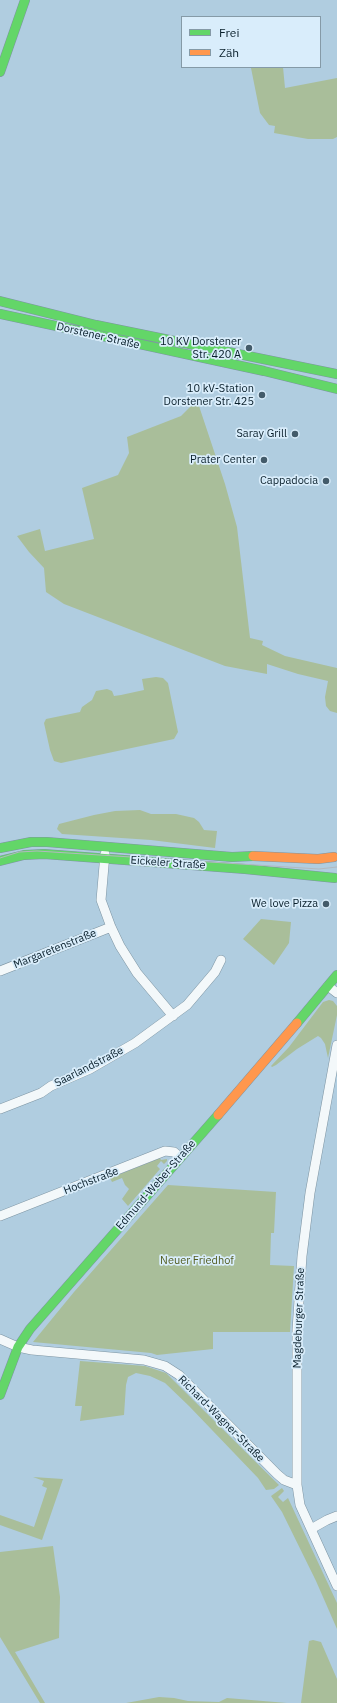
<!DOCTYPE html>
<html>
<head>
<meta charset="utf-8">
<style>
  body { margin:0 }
  #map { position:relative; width:337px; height:1703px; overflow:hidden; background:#b0cde0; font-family:"IBM Plex Sans",sans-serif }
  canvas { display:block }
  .legend { position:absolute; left:181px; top:16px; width:140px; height:52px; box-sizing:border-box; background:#d9edfb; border:1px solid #859aa7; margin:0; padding:5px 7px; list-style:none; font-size:12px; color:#081e2a }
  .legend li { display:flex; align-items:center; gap:8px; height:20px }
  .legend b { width:20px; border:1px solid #859aa7 }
</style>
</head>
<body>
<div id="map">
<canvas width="337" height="1703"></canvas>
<ul class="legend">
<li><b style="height:5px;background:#63d668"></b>Frei</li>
<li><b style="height:5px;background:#ff974d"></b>Zäh</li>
</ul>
</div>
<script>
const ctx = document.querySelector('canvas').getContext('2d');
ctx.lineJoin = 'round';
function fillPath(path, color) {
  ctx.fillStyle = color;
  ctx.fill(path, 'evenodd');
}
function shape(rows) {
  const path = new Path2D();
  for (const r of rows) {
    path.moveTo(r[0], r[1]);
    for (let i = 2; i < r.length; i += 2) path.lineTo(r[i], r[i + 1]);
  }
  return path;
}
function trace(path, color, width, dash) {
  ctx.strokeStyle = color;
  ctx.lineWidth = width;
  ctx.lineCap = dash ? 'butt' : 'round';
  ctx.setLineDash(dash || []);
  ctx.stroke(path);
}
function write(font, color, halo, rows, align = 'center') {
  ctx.font = font + ' "IBM Plex Sans",sans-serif';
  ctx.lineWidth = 3.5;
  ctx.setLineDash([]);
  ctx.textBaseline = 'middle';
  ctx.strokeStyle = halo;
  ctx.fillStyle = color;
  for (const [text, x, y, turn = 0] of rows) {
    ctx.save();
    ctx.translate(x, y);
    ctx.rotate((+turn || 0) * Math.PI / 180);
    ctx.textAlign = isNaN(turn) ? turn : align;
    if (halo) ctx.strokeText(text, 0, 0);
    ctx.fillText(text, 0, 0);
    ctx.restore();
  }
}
const green = shape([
  [283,67,285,88,337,78,337,137,333,139,308,139,274,133,275,126,269,125,260,113,251,68],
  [197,400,225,484,237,527,250,638,263,641,262,645,285,656,337,668,337,713,330,711,326,706,325,697,328,681,298,674,267,664,267,674,225,666,64,604,46,592,44,568,29,552,17,536,40,529,45,551,94,539,82,488,118,475,129,453,127,437,181,416],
  [156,677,163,678,168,683,178,732,174,739,61,763,54,761,50,750,44,723,46,719,80,712,82,707,92,700,96,691,107,689,112,691,114,696,121,695,144,690,142,679],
  [140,810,151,814,176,814,194,818,199,822,204,830,217,831,215,848,151,840,62,834,57,829,59,824,94,815,115,811],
  [261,919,291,922,289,943,274,965,243,939],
  [329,1000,333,1001,337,1006,337,1015,328,1058,325,1044,321,1038,318,1036,297,1049,276,1065,272,1067,271,1066,289,1047,323,1002],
  [160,1158,161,1160,167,1159,167,1161,164,1164,161,1161,157,1166,160,1169,128,1206,122,1199,129,1189,125,1185,122,1178,112,1182,110,1178],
  [168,1185,276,1192,274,1233,271,1233,270,1265,294,1266,290,1332,213,1332,213,1349,157,1355,151,1353,33,1342,74,1292],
  [80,1361,145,1366,166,1373,279,1485,274,1489,266,1490,258,1478,189,1406,165,1383,150,1376,136,1373,128,1377,126,1385,124,1415,80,1421,82,1406,75,1406],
  [0,1465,33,1477,63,1479,42,1540,0,1525,0,1515,34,1527,47,1488,42,1486,44,1481],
  [282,1488,284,1491,278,1497,283,1502,288,1498,337,1603,337,1629,316,1581,282,1512,271,1496],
  [53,1546,60,1597,59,1638,15,1652,45,1703,40,1703,0,1637,0,1552],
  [313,1640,321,1642,337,1679,337,1703,301,1703,309,1641],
  [159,1697,174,1698,188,1701,219,1702,227,1698,287,1703,126,1703]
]);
const street = shape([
  [105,854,101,900,111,927,120,946,137,973,173,1016],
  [0,971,111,927],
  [328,986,337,993],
  [337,1045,310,1193,302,1256,297,1330,297,1485,300,1505,337,1586],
  [0,1109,41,1093,51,1086,90,1069,135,1043,187,1005,215,972,221,960],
  [0,1216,165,1151,174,1152,180,1157],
  [0,1339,18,1347,32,1350,144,1360,165,1366,179,1375,277,1474,284,1480,297,1485],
  [311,1529,327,1520,337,1516]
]);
const fast = shape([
  [0,72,25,0],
  [0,301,96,325,337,374],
  [0,314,264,371,337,389],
  [0,848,31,842,47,842,232,857,253,856],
  [0,861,24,855,44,854,245,869,335,878],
  [297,1023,337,975],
  [0,1395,18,1347,30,1329,218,1115]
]);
const slow = shape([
  [253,856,318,859,334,857],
  [218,1115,297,1023]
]);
const tram = shape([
  [0,858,19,852,37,851,319,869,337,867]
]);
const markers = [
  [249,348,4,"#435b6a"],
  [262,395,4,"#435b6a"],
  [295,434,4,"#435b6a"],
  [264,460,4,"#435b6a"],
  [326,481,4,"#435b6a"],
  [326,904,4,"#435b6a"]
];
const streetNames = [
  ["Dorstener Straße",98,336,13],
  ["Eickeler Straße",168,863,4],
  ["Margaretenstraße",55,949,-22],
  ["Saarlandstraße",89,1067,-27],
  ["Hochstraße",91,1181,-21],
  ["Edmund-Weber-Straße",156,1185,-49],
  ["Magdeburger Straße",299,1318,-88],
  ["Richard-Wagner-Straße",221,1419,45]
];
const poiNames = [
  ["10 KV Dorstener",241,342],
  ["Str. 420 A",241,355],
  ["10 kV-Station",254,389],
  ["Dorstener Str. 425",254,402],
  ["Saray Grill",287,434],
  ["Prater Center",256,460],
  ["Cappadocia",318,481],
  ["We love Pizza",318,904]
];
const parkNames = [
  ["Neuer Friedhof",197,1261]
];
fillPath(green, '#a9be9a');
trace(street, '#7d94a2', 10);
trace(fast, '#7d94a2', 10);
trace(slow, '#7d94a2', 10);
trace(street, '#f3f8fa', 9);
trace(fast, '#63d668', 9);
trace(slow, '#ff974d', 9);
trace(tram, '#b2b9bf', 1);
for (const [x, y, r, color] of markers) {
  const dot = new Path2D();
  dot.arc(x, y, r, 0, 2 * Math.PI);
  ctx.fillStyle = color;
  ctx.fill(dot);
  trace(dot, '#d9edfb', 1.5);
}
write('11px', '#081e2a', '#d9edfb', streetNames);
write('11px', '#081e2a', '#d9edfb', poiNames, 'right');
write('11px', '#535d20', '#d9edfb', parkNames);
</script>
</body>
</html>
